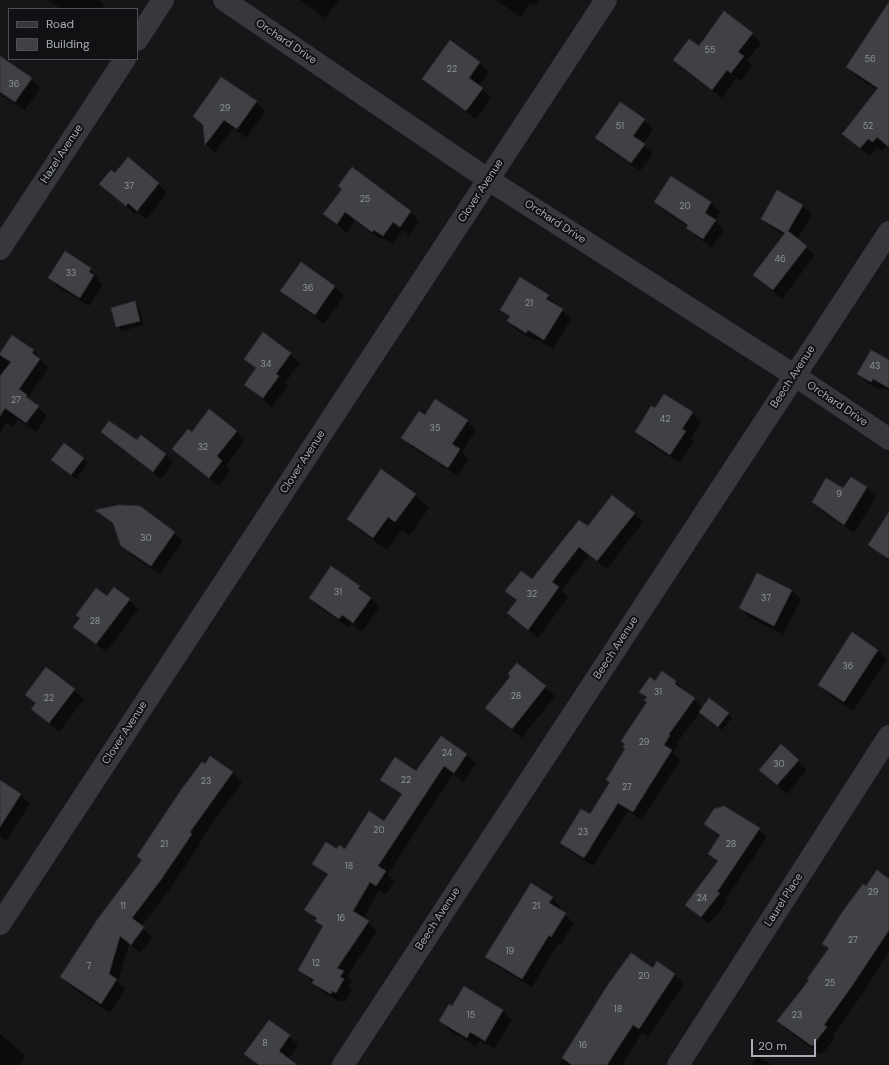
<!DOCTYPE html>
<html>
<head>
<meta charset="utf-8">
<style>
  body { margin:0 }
  #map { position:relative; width:889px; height:1065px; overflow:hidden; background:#161618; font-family:"DM Sans",sans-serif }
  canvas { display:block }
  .legend { position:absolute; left:8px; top:8px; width:130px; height:52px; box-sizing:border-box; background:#111113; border:1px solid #4d4f55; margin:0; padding:5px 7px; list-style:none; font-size:12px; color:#a8adb8 }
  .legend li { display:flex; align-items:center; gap:8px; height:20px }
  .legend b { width:20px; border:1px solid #4d4f55 }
  .scale { position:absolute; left:751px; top:1039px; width:65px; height:18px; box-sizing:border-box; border:2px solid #a8adb8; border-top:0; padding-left:5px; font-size:12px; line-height:14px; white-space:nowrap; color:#a8adb8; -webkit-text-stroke:3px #111113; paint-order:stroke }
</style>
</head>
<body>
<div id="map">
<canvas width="889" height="1065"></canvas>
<ul class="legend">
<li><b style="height:5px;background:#37383d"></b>Road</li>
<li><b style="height:11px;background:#404145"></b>Building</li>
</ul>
<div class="scale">20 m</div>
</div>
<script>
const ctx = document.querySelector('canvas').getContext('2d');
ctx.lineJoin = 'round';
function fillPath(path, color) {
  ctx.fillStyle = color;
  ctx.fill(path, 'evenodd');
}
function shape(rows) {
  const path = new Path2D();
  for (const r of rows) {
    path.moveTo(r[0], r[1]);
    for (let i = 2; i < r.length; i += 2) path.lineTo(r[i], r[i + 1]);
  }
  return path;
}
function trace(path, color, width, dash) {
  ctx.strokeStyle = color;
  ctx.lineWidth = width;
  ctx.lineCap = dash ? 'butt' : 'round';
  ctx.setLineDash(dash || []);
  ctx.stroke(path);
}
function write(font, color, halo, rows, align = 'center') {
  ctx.font = font + ' "DM Sans",sans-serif';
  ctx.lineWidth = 4;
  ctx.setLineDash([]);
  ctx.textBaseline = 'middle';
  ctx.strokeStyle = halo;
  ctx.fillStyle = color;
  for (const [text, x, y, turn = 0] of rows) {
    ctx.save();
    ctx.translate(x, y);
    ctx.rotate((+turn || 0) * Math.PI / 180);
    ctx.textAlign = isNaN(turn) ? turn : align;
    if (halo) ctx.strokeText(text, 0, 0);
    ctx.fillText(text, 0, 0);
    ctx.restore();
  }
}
const shadow = shape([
  [48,0,99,0,104,5,101,9,61,9],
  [300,0,339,0,325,18],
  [496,0,539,0,534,6,530,3,521,17],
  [889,21,889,143,882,151,877,147,870,156,843,134,877,90,856,76,847,67],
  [752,34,761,43,747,61,752,66,741,81,737,78,722,98,683,69,674,60,699,47],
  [450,42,480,63,489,72,479,86,491,98,476,119,433,88,424,79],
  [0,57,31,78,40,88,25,110,0,94],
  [222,79,256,102,265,111,246,138,233,128,215,153,206,144,204,125],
  [644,120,653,129,643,144,653,154,640,171,605,147,596,138],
  [115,175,158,183,167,193,146,219,137,212,135,214,100,184],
  [671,177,711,203,720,212,715,220,724,230,712,248,697,237,688,227,664,211,655,202],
  [343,189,410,212,419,221,409,235,403,230,392,244,383,238,382,240,355,221,347,233,325,214],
  [802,205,812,214,797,240,815,255,782,299,754,275,784,235,772,228,763,219],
  [301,263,335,287,344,296,324,324,291,300,282,291],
  [90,269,99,278,98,280,103,285,89,306,58,287,49,278],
  [520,279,548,296,557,305,557,306,571,319,553,349,537,339,536,341,517,330,508,321,510,318,501,310],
  [135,302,139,307,144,325,122,331,117,327],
  [264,333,300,363,285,383,288,385,272,407,245,385,256,369,245,359],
  [13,336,34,351,48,368,28,398,47,416,36,432,18,419,12,427,6,423,0,433,0,355],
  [889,362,889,391,883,387,881,390,867,383,858,373],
  [655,409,692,413,701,422,691,438,694,441,680,463,645,441,636,431],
  [425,416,467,421,476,430,462,452,469,459,458,476,412,447,403,438],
  [236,431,245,440,226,465,231,470,219,486,174,449,192,433],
  [102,432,138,441,166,454,173,462,161,479],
  [64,444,88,463,76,479,52,460],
  [851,478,867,488,876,497,854,533,822,511,813,502,844,490],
  [415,495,429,508,410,535,402,530,387,550,362,532,348,519],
  [97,511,174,532,183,541,160,574,131,555,122,545,115,526],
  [634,513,643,522,607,569,589,556,561,591,568,597,538,638,508,613,517,601,506,591,532,581,588,528],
  [889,514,889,561,869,544],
  [757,575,792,590,801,600,783,634,749,617,740,608],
  [359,587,379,607,362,632,351,624,348,627,319,607,310,598],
  [108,597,129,600,138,609,106,652,75,627,81,618],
  [878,650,887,660,853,711,828,694,819,685],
  [517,664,555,696,522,738,486,708,511,677],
  [47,668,84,699,59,732,32,709,36,704,26,695],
  [662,673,676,682,703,708,728,714,732,718,722,730,700,712,677,743,679,745,673,753,680,760,642,820,628,811,593,866,570,851,561,842,591,816,611,783,607,780,626,750,626,745,622,741,648,702,647,698,640,692,655,682],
  [441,737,467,755,476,764,463,782,453,774,388,874,394,881,386,895,379,890,363,918,377,931,347,976,352,981,349,986,352,989,345,1002,341,1000,340,1002,323,992,299,970,324,928,306,910,328,876,314,864,337,850,345,850,385,822,402,796,381,779,416,772],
  [211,757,233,773,242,782,199,842,200,844,169,890,141,927,152,937,140,953,129,944,118,982,125,989,110,1013,70,986,61,977,143,861],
  [798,761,807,770,787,794,760,770],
  [0,781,21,795,30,804,6,841,0,837],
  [705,824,759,829,767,837,725,900,727,902,709,924,686,905,718,863,709,854,720,837],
  [889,880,889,951,863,993,833,1035,835,1037,821,1055,787,1030,778,1021,810,980,830,950,823,944,866,888],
  [552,898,561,907,559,910,574,923,560,945,558,944,532,987,495,965,486,956],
  [657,963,675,975,684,984,648,1037,642,1033,622,1065,559,1065,610,984,653,969],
  [464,988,502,1011,512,1020,494,1049,480,1040,476,1046,449,1030,440,1021,452,1008],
  [0,1034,26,1056,19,1065,0,1065],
  [289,1036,298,1045,288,1060,293,1065,257,1065,246,1054],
  [758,1056,772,1065,751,1065]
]);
const building = shape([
  [889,2,889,147,877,137,873,142,868,139,860,148,842,134,878,88,846,67,889,2],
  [724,11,753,33,738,52,744,56,731,73,727,70,712,90,673,60,689,39,699,46,724,11],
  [450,40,480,62,469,78,483,88,466,111,422,79,450,40],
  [0,56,32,78,15,102,0,92,0,56],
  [221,77,257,101,237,129,224,120,205,145,203,125,193,116,221,77],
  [620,102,645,119,633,136,645,144,631,163,595,138,620,102],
  [128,157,159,183,137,211,128,203,126,206,99,184,111,170,115,173,128,157],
  [352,167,411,211,400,227,393,222,383,236,374,230,372,232,345,212,337,224,323,214,342,189,338,186,352,167],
  [671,176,711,202,705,213,716,220,703,239,686,228,688,225,654,202,671,176],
  [777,190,803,205,788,231,807,246,773,290,753,275,785,233,761,219,777,190],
  [65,251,91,268,89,272,94,275,80,298,48,278,65,251],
  [301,262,335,286,315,315,280,291,301,262],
  [520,277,549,295,546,299,563,309,544,340,528,330,526,333,507,321,510,316,500,310,520,277],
  [135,301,140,321,116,327,111,308,135,301],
  [263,332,291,353,276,374,279,376,263,398,244,385,256,368,244,359,263,332],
  [12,335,34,350,32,353,40,359,19,389,27,395,26,397,39,406,26,423,5,408,0,416,0,376,11,362,0,355,0,353,12,335],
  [871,350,889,360,889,388,873,379,871,382,857,374,871,350],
  [664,394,693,412,682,429,686,431,670,455,635,432,651,406,655,408,664,394],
  [435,399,468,420,452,444,460,449,448,468,401,438,419,411,425,415,435,399],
  [209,409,237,431,217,456,222,461,209,478,172,449,188,429,192,432,209,409],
  [109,421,137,440,141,435,166,454,153,472,101,432,109,421],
  [64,443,84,458,71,475,51,460,64,443],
  [381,469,416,494,395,522,388,517,373,538,347,519,381,469],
  [851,477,867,487,844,525,812,502,826,478,843,488,851,477],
  [612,495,635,513,597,561,579,547,552,582,559,587,528,630,507,613,517,600,505,591,521,571,532,579,579,520,588,526,612,495],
  [119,505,140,506,175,532,151,566,121,546,113,523,95,510,119,505],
  [889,512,889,559,868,545,889,512],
  [331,566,360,586,358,588,371,598,353,623,342,615,339,619,309,598,331,566],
  [757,573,792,590,774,626,739,608,757,573],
  [114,587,130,599,96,644,73,627,80,618,76,615,96,588,107,596,114,587],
  [852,632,878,650,844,702,818,685,852,632],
  [517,663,546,686,512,729,485,708,510,677,508,673,517,663],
  [46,667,75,689,49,723,31,709,36,703,25,695,46,667],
  [662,671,676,681,675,684,695,698,669,734,670,735,664,745,672,750,633,812,618,803,584,858,560,843,581,809,590,814,610,782,606,780,625,749,623,748,625,744,621,741,647,702,644,700,647,697,639,692,650,677,655,681,662,671],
  [709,698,729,713,718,727,699,712,709,698],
  [441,736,467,754,454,773,444,766,378,866,386,871,376,886,370,882,353,911,369,921,337,968,344,971,340,977,344,979,336,993,332,991,331,994,312,983,314,980,298,970,323,926,315,921,317,918,304,910,328,874,312,864,326,842,337,849,339,845,345,849,369,811,384,821,402,794,380,780,395,757,416,771,441,736],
  [781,744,799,760,777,785,759,770,781,744],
  [210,756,233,772,190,832,192,834,160,881,132,918,144,927,131,945,120,936,109,974,117,979,101,1004,60,977,97,920,142,860,137,856,181,790,202,762,205,764,210,756],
  [0,780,21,794,0,827,0,780],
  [724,806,760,828,717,892,720,893,701,917,685,905,718,861,708,854,720,835,704,824,714,809,724,806],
  [877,870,889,879,889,930,854,983,824,1025,827,1027,812,1046,777,1021,809,980,807,979,829,948,822,944,843,911,863,884,866,886,877,870],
  [531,883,553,897,549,903,566,913,551,937,549,935,522,979,485,957,531,883],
  [631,953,653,968,657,961,675,974,639,1029,633,1025,607,1065,572,1065,562,1058,609,983,631,953],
  [464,986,503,1010,485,1041,470,1032,467,1038,439,1021,449,1004,452,1006,464,986],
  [269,1020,290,1035,279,1051,297,1065,259,1065,244,1054,269,1020]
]);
const minor = shape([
  [224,0,489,180,794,375,889,439],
  [137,40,163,0],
  [0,249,125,59],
  [0,924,606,0],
  [343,1065,889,232],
  [678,1065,889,736]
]);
const numberNames = [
  ["55",710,51],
  ["56",870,60],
  ["22",452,70],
  ["36",14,85],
  ["29",225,109],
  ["51",620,127],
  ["52",868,127],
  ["37",129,187],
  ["25",365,200],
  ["20",685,207],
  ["46",780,260],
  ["33",71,274],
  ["36",308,289],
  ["21",529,304],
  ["34",266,365],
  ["43",875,367],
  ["27",16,401],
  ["42",665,420],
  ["35",435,429],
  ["32",203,448],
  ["9",839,495],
  ["30",146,539],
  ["31",338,593],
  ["32",532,595],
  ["37",766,599],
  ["28",95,622],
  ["36",848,667],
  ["31",658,693],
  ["28",516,697],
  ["22",49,699],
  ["29",644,743],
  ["24",447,754],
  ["30",779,765],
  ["22",406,781],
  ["23",206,782],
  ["27",627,788],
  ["20",379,831],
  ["23",583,833],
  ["21",164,845],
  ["28",731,845],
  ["18",349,867],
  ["29",873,893],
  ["24",702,899],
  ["11",123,907],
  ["21",536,907],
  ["16",341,919],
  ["27",853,941],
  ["19",510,952],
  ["12",316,964],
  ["7",89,967],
  ["20",644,977],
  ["25",830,984],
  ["18",618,1010],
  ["15",471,1016],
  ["23",797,1016],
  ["8",265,1044],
  ["16",583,1046]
];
const streetNames = [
  ["Orchard Drive",286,42,34],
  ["Hazel Avenue",62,154,-57],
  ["Clover Avenue",481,191,-57],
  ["Orchard Drive",555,222,33],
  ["Beech Avenue",793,377,-57],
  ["Orchard Drive",837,404,34],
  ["Clover Avenue",303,462,-57],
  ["Beech Avenue",616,648,-57],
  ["Clover Avenue",125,733,-57],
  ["Laurel Place",784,900,-57],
  ["Beech Avenue",438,919,-57]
];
fillPath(shadow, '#0007');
fillPath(building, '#404145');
trace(building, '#303034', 1);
trace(minor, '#37383d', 22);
write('9px', '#8e929b', null, numberNames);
write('11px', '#a8adb8', '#111113', streetNames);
</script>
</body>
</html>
